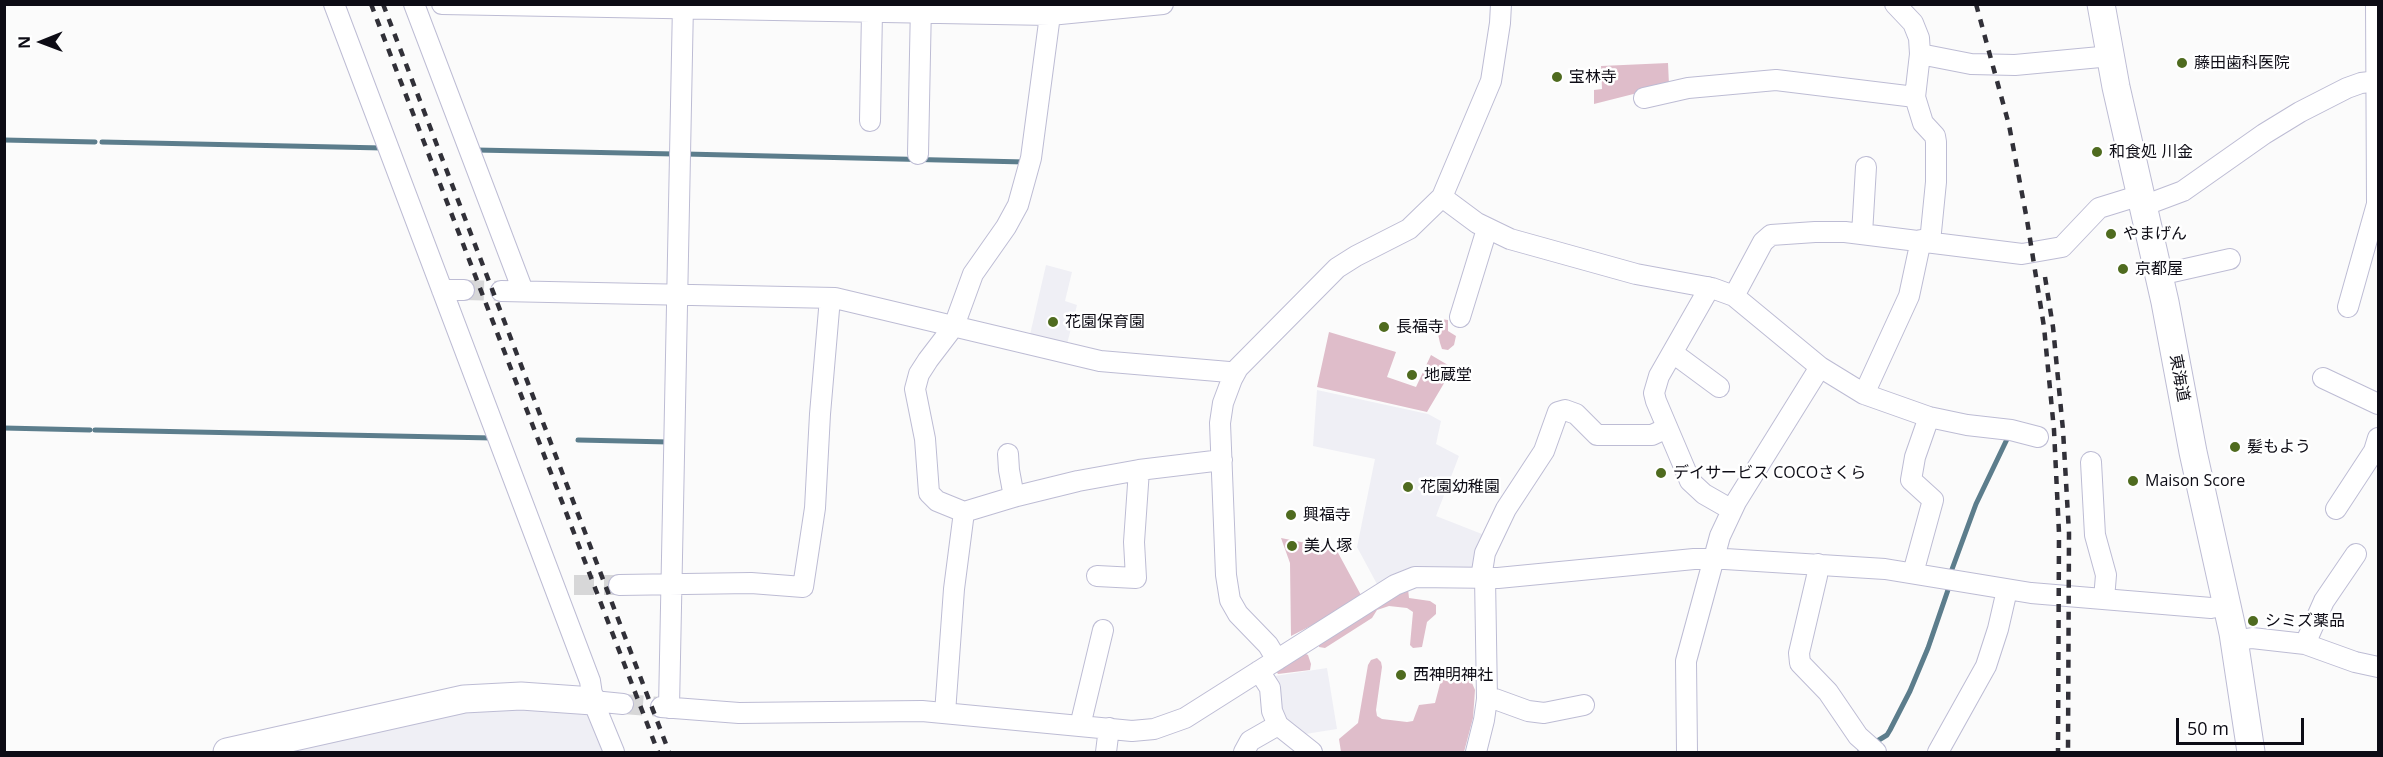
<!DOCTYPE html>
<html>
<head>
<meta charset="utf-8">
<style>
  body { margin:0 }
  #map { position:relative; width:2383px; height:757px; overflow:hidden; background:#fbfbfb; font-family:"Open Sans",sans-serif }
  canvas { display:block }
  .frame { position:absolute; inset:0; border:6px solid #0d0c15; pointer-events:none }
  .north { position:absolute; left:12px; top:12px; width:60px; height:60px; -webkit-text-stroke:4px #fff; paint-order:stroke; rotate:269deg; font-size:16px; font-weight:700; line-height:24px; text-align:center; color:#0d0c15 }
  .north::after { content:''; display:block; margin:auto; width:21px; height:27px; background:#0d0c15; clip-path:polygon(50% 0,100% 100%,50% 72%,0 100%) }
  .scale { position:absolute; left:2176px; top:718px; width:128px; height:27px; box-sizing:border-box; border:3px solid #0d0c15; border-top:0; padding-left:8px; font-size:18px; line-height:21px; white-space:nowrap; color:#0d0c15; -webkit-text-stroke:4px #fff; paint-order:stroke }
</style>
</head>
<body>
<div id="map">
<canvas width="2383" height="757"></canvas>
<div class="frame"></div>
<div class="north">N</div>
<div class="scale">50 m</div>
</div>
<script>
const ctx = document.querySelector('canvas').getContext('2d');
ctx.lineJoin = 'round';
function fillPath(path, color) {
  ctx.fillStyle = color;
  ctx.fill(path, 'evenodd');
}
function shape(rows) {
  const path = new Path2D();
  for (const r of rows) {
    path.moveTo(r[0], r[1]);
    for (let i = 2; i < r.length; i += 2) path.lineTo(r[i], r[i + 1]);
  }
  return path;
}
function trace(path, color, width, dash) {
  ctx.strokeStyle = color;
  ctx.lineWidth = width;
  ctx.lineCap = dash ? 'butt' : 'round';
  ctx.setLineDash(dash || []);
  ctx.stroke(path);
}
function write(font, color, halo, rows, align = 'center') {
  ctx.font = font + ' "Open Sans","Noto Sans JP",sans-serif';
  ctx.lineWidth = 5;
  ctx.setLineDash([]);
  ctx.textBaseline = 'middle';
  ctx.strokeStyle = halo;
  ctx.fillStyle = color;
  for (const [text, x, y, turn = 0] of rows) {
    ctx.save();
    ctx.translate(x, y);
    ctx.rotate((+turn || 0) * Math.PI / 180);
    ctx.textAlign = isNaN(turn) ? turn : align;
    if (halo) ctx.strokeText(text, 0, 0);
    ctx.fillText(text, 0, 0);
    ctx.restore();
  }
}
const built = shape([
  [1046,265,1072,272,1065,301,1077,305,1066,348,1029,339],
  [1317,390,1428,414,1441,421,1436,444,1459,456,1436,516,1487,536,1475,570,1378,586,1357,547,1375,459,1313,446],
  [1327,668,1337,729,1299,735,1288,726,1279,709,1275,676],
  [507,709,586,714,590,717,605,752,293,752,293,751,467,711]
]);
const green = shape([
  [1668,63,1669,85,1594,104,1594,90,1602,89,1601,66],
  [1441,319,1448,320,1448,331,1456,336,1454,345,1448,350,1442,349,1440,343,1436,325],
  [1329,332,1396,352,1387,377,1416,387,1431,355,1453,368,1427,412,1317,387],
  [1281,538,1336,549,1362,597,1336,613,1291,636,1290,563],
  [1408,589,1409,598,1430,601,1436,605,1436,614,1427,622,1422,647,1413,648,1410,645,1413,612,1407,608,1389,606,1377,610,1372,618,1325,648,1319,647,1319,644,1399,592],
  [1304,653,1308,655,1311,664,1310,670,1278,674,1276,671],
  [1377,658,1381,662,1382,667,1376,710,1377,716,1382,719,1407,722,1413,721,1419,705,1435,703,1440,684,1446,677,1467,678,1472,683,1475,690,1473,718,1464,752,1341,752,1339,739,1358,723,1368,665,1371,660]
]);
const stream = shape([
  [4,140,95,142],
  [102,142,383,148],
  [476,150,675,154],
  [685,154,1025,162],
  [4,428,90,430],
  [95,430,493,438],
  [578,440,669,442],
  [1951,572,1976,504,2009,435],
  [1874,743,1887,735,1890,730,1910,691,1928,648,1949,587],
  [1860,752,1860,751]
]);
const streetTunnel = shape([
  [464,290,501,291],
  [574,585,619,585],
  [623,704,661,707]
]);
const street = shape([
  [334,4,590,681,593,701,614,752],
  [414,4,523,291],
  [442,4,1050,15,1163,4],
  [1895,4,1913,23,1919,38,1920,54,1915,97,1923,123,1935,136,1936,142,1936,182,1930,242],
  [1920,54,1971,64,2015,65,2111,56],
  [1644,98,1688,88,1776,80,1915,97],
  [870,121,872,12],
  [918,154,921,4],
  [1442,197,1477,223,1510,239,1636,274,1712,288,1734,296,1820,367,1864,394,1929,417,1967,425,2011,430,2038,437],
  [2143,206,2183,191,2264,134,2300,112,2347,88,2361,83,2378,81],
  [1862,234,1866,167],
  [2159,275,2230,259],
  [1708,287,1707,292,1659,376,1654,393,1656,401,1690,481,1704,494,1732,510],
  [442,290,464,290],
  [501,291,835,298,1100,361,1229,372,1233,375],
  [1734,296,1763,242,1771,235,1815,232,1845,232,2022,254,2062,247,2099,208,2141,195],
  [2348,307,2377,204,2376,4],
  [1460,317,1487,229],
  [1673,353,1719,387],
  [2323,378,2378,404],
  [1864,394,1909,296,1921,240],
  [1008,454,1009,470,1014,497],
  [2091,462,2095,535,2106,575,2104,599],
  [2336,509,2374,451,2378,438],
  [964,512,937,501,929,493,925,439,915,389,919,374,928,360,954,326,973,274,1006,227,1018,205,1031,158,1050,15],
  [1818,564,1817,576,1799,653,1800,663,1828,692,1858,736,1876,752],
  [1913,573,1933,500,1911,480,1915,457,1929,417],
  [1097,576,1136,578,1134,542,1139,470],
  [1481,578,1485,553,1506,509,1544,451,1558,412,1565,410,1576,414,1597,435,1652,435,1667,428],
  [619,585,751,583,803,587,815,508,820,414,830,298],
  [2234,641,2252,638,2305,644,2355,662,2378,667],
  [2305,644,2324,601,2356,554],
  [1277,660,1268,645,1238,614,1230,600,1226,575,1220,423,1223,403,1232,379,1238,368,1337,268,1356,256,1409,229,1442,197,1491,81,1500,23,1501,4],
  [1259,671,1270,688,1272,711,1278,725,1312,752],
  [1487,699,1495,699,1528,711,1544,713,1584,705],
  [593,701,623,704],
  [661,707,739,713,922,711,1132,731,1154,729,1185,718,1395,585,1415,577,1498,578,1694,559,1725,559,1885,569,2031,593,2211,608,2227,605],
  [669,708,683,4],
  [945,713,954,589,964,512,1017,496,1078,481,1139,470,1222,460],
  [1080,726,1103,630],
  [1106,752,1109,728],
  [1244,752,1250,741,1278,725],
  [1476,752,1484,720,1487,699,1485,577],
  [1687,752,1686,661,1720,536,1736,502,1820,367],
  [1938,752,1986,666,1998,629,2007,590]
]);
const secondary = shape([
  [2101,4,2116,87,2165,302,2193,452,2233,633,2251,752],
  [227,752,464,699,521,696,593,701]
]);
const rail = shape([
  [371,4,658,752],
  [383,4,669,752],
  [1976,4,2009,125,2027,220,2044,327,2054,430,2059,533,2058,752],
  [2045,277,2053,327,2063,430,2069,533,2068,752]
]);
const markers = [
  [2182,63,6,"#4f6b1f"],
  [1557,77,6,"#4f6b1f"],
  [2097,152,6,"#4f6b1f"],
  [2111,234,6,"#4f6b1f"],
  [2123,269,6,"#4f6b1f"],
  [1053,322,6,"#4f6b1f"],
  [1384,327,6,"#4f6b1f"],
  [1412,375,6,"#4f6b1f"],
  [2235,447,6,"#4f6b1f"],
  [1661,473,6,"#4f6b1f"],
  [2133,481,6,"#4f6b1f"],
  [1408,487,6,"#4f6b1f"],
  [1291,515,6,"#4f6b1f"],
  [1292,546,6,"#4f6b1f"],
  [2253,621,6,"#4f6b1f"],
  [1401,675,6,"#4f6b1f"]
];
const poiNames = [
  ["藤田歯科医院",2194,63],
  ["宝林寺",1569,77],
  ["和食処 川金",2109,152],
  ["やまげん",2123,234],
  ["京都屋",2135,269],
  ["花園保育園",1065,322],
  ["長福寺",1396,327],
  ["地蔵堂",1424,375],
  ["髪もよう",2247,447],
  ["デイサービス COCOさくら",1673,473],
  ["Maison Score",2145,481],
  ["花園幼稚園",1420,487],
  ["興福寺",1303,515],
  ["美人塚",1304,546],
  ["シミズ薬品",2265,621],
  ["西神明神社",1413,675]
];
const streetNames = [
  ["東海道",2179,378,80]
];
fillPath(built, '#efeff5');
fillPath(green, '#dfbdca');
trace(stream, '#5c7d8c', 5);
trace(streetTunnel, '#d7d7d8', 20, [20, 10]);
trace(street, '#bdbcd4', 22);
trace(secondary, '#bdbcd4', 29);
trace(street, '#fff', 20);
trace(secondary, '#fff', 27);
trace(rail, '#313038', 4.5, [8, 8]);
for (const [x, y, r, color] of markers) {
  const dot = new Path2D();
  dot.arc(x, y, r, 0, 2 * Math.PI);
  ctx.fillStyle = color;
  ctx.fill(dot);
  trace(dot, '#fff', 2);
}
write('16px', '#0d0c15', '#fff', poiNames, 'left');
write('16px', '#0d0c15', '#fff', streetNames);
</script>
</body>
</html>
